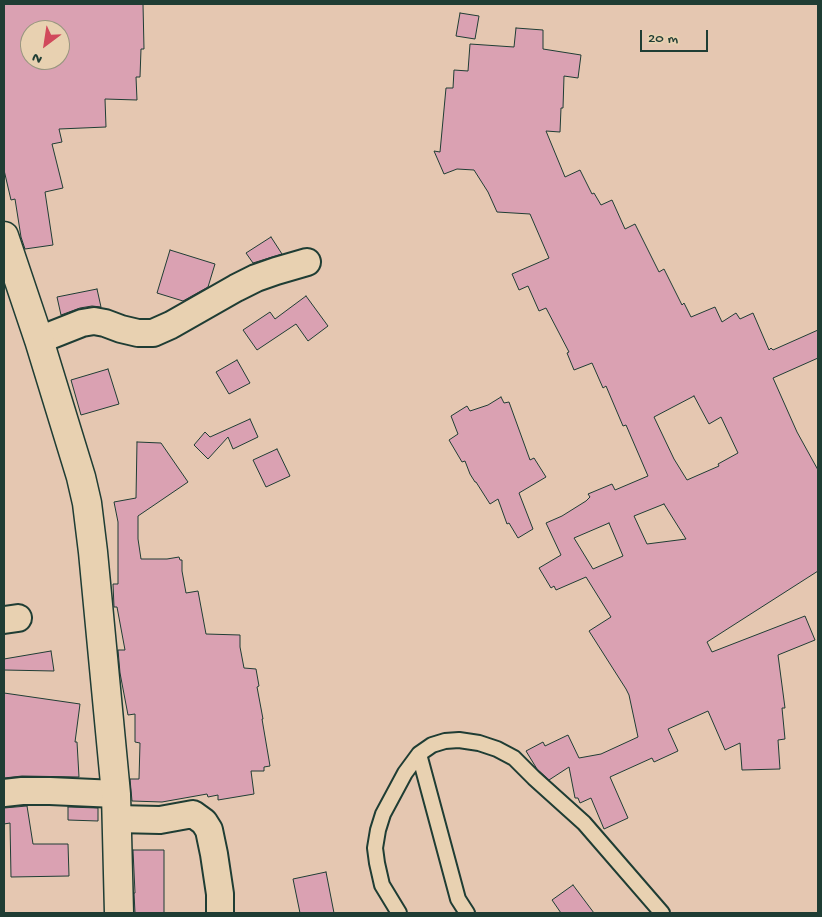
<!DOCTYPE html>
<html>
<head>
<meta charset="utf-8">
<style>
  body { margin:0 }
  #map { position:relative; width:822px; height:917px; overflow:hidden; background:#e5c7b1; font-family:"Gochi Hand",sans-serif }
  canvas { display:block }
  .frame { position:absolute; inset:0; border:5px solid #1f3d34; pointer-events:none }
  .north { position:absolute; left:20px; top:20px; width:50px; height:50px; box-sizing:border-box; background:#e8d1b1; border:1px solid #98967f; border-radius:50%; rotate:211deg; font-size:14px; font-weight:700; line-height:20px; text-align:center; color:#1f3d34 }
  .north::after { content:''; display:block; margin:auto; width:18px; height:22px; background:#d1495b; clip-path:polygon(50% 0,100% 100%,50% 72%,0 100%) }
  .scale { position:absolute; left:640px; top:30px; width:68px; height:22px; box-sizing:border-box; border:2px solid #1f3d34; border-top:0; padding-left:6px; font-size:15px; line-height:18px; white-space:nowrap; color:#1f3d34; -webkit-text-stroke:4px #e8d1b1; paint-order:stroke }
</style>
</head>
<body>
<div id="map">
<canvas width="822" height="917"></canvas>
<div class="frame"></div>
<div class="north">N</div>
<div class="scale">20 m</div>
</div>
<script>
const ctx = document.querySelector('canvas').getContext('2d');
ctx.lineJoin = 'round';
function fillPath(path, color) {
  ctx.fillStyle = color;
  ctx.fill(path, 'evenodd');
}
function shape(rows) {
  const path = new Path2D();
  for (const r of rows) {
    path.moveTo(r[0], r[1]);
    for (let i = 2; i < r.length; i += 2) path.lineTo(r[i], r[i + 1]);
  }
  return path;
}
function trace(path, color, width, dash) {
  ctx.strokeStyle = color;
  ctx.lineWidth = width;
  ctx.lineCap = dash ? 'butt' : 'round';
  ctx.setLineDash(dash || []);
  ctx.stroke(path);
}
const building = shape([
  [4,4,143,4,144,49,141,49,140,77,136,77,137,100,105,99,106,127,59,129,62,142,52,144,63,188,45,192,53,245,25,249,21,237,15,199,11,200,4,170,4,4],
  [30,30,60,30,60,60,30,60,30,30],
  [460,13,479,16,475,39,456,36,460,13],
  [516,28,543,30,543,49,581,55,578,78,564,76,563,108,561,108,560,132,546,131,565,177,580,170,592,194,594,193,601,205,612,200,625,229,635,224,659,272,664,269,682,305,684,303,691,317,715,307,722,322,736,313,740,319,753,313,769,350,771,348,773,350,818,330,818,358,773,378,797,432,818,470,818,571,707,642,712,652,805,616,815,640,778,655,785,708,782,708,785,739,778,740,780,769,742,770,740,743,725,750,708,711,668,729,678,751,654,762,652,758,610,777,628,818,604,829,591,798,580,803,578,798,575,798,569,767,549,780,537,769,526,751,543,742,545,746,568,735,579,758,601,754,638,737,629,695,626,689,589,631,611,617,586,577,556,590,554,586,551,588,539,568,561,555,546,523,562,516,586,501,590,497,588,494,612,484,615,490,648,476,626,425,623,426,606,386,603,388,592,363,574,370,567,353,569,352,546,308,539,311,528,286,519,290,512,274,549,258,530,214,497,212,488,192,474,170,457,169,444,174,434,151,440,152,446,88,453,88,454,70,468,71,470,44,514,47,516,28],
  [694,396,709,424,721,417,738,453,718,464,719,466,687,480,674,459,654,417,694,396],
  [664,504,686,539,647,544,634,516,664,504],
  [609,523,623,556,593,569,574,538,609,523],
  [271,237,282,254,253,263,246,253,271,237],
  [170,250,215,264,208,287,183,301,157,293,170,250],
  [97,289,101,307,92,306,80,308,61,315,57,297,97,289],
  [306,296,328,326,308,341,296,324,257,350,243,330,270,312,275,319,306,296],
  [237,360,250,383,229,394,216,372,237,360],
  [108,369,119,404,81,415,71,380,108,369],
  [501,397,504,403,509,402,530,460,534,458,546,477,519,493,533,529,518,538,509,523,507,524,498,499,490,504,476,482,475,482,470,474,465,461,462,462,449,440,458,434,451,416,467,406,470,411,488,405,501,397],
  [250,419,258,437,233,449,228,437,208,459,194,445,205,432,210,437,250,419],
  [137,442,161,443,188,482,138,516,138,539,141,559,167,559,179,557,180,560,182,560,182,571,186,593,198,591,206,634,240,635,240,647,244,668,256,669,259,686,257,687,263,719,262,719,270,766,264,767,264,771,251,771,254,794,218,800,218,795,208,797,207,794,162,802,132,801,130,779,139,779,140,743,135,742,135,714,128,715,120,673,118,650,125,650,117,607,114,607,113,584,118,584,118,522,114,502,136,498,137,442],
  [277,449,290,476,266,487,253,460,277,449],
  [51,651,54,671,4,670,4,659,51,651],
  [4,693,80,704,75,742,77,742,79,777,22,776,4,778,4,693],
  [27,806,33,844,68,844,69,876,11,877,10,823,4,824,4,808,27,806],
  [68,807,98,808,98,821,68,820,68,807],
  [133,850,164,850,164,913,135,913,134,893,135,893,133,850],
  [326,872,334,913,300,913,293,879,326,872],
  [573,885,594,913,561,913,552,900,573,885]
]);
const service = shape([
  [419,754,458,899,467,913],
  [399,913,382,885,377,863,375,848,378,830,383,814,405,773,419,754,432,745,445,741,459,740,479,743,497,749,514,758,534,778,584,823,662,913]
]);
const minor = shape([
  [39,340,82,323,94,321,105,323,121,329,138,333,153,333,171,325,236,288,256,278,276,271,307,262],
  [4,620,18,618],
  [4,793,22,791,50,791,116,794],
  [117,819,160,820,193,814,204,822,209,830,214,854,220,894,220,913]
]);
const tertiary = shape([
  [4,236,39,340,81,477,87,503,93,552,116,794,119,913]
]);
fillPath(building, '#daa1b2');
trace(building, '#1f3d34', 1);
trace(service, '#1f3d34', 18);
trace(minor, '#1f3d34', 30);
trace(tertiary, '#1f3d34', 31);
trace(service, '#e8d1b1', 14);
trace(minor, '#e8d1b1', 26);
trace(tertiary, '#e8d1b1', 28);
</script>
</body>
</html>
